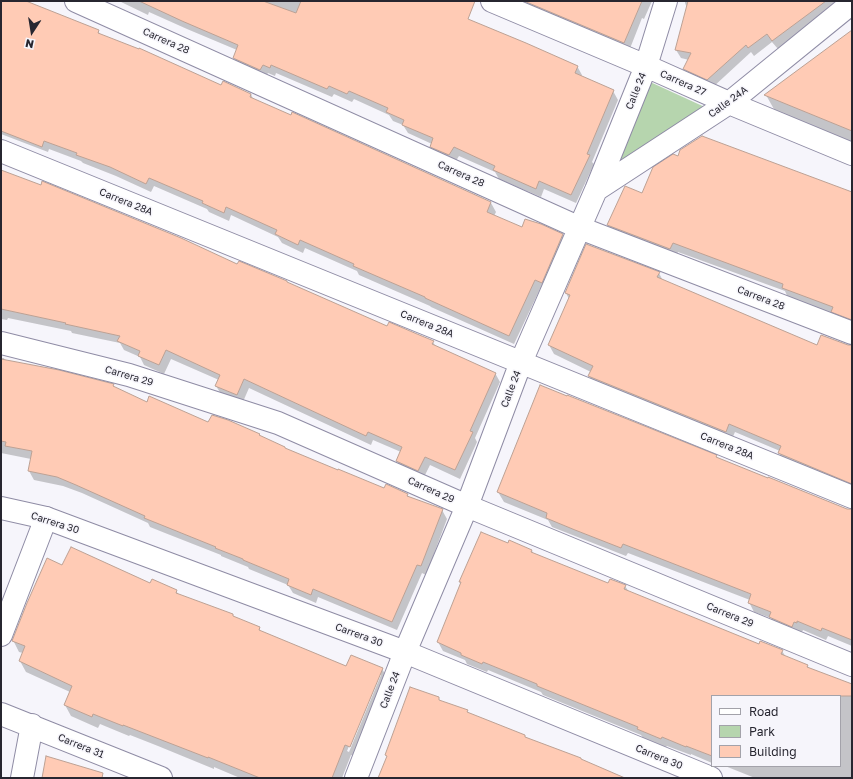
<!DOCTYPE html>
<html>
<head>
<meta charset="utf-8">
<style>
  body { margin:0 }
  #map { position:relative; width:853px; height:779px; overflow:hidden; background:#f6f5fb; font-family:"Golos Text",sans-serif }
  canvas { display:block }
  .frame { position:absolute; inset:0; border:2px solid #272630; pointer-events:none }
  .legend { position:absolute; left:711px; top:695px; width:130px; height:72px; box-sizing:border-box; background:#f6f5fb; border:1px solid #a3a2aa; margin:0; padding:5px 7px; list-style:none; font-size:12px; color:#272630 }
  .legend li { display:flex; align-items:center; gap:8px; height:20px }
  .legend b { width:20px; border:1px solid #a3a2aa }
  .north { position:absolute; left:12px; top:12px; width:40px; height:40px; -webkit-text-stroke:3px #f6f5fb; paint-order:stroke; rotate:192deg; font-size:11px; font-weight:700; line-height:16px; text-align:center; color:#272630 }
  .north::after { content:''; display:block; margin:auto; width:14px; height:18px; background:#272630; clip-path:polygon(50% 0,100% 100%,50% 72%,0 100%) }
</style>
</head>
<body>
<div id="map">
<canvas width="853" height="779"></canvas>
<div class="frame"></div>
<ul class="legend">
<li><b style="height:5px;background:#fff"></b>Road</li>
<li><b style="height:11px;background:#b6d5ae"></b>Park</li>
<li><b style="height:11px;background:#ffcbb5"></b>Building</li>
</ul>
<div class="north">N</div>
</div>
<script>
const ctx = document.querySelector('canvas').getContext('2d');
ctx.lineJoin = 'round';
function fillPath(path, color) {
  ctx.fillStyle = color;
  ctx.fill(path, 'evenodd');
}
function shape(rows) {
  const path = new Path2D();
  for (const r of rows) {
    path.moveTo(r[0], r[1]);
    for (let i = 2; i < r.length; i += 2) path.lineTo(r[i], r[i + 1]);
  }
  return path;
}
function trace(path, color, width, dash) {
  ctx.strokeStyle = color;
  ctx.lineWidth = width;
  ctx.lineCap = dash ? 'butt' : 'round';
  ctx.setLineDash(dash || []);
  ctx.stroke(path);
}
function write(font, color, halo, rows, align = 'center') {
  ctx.font = font + ' "Golos Text",sans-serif';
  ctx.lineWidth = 3;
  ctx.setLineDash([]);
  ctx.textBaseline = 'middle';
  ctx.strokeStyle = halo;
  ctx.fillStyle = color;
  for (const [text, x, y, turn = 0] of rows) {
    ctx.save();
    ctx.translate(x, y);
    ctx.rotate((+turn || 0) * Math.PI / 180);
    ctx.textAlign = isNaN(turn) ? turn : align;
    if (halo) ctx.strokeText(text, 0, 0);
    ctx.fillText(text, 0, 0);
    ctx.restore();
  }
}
const green = shape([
  [648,81,709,109,604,181]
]);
const shadow = shape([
  [1,1,22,1,98,31,101,35,222,86,251,94,253,99,291,116,292,114,491,203,496,212,494,216,522,229,562,235,568,244,547,291,540,289,514,344,431,307,430,306,359,275,357,271,305,248,303,253,282,243,278,237,231,215,229,221,209,212,207,209,154,186,151,192,116,176,83,163,81,161,49,149,48,152,1,134],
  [119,1,432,1,468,20,577,66,582,75,581,77,613,91,618,100,592,162,594,164,576,203,544,189,541,197,499,179,495,172,459,156,454,164,436,155,431,146,432,144,408,133,403,125,393,121,389,115,354,99,352,102,334,94,332,97,276,73,275,76,268,73,265,78,239,66,234,58,237,50,187,29,149,12,148,15],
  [512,1,652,1,644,19,642,18,629,51],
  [685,1,841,1,778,49,772,42,754,56,751,52,712,88,689,77,684,69,689,60,681,58,676,50,687,8,685,3],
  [852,32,852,143,775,111,766,95],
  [1,171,238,266,287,283,387,328,433,342,436,347,495,373,500,382,475,438,477,442,460,479,430,465,423,479,402,470,397,461,401,452,373,440,371,445,249,388,242,404,221,394,216,386,219,380,171,359,164,374,144,365,140,357,124,350,120,343,72,333,71,331,8,318,7,320,1,319],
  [852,193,852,321,788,298,785,291,678,252,675,258,614,235,608,225,642,195],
  [659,273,663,281,817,347,852,349,852,490,784,463,779,453,780,451,735,432,731,441,595,386,589,376,591,372,554,354,549,345,569,299,566,293],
  [1,358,4,358,5,361,113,385,115,388,147,403,209,424,228,421,259,435,285,449,384,490,407,495,409,497,442,510,447,519,426,575,422,573,397,630,318,597,316,603,293,593,288,585,249,569,248,567,221,556,221,555,165,533,150,527,148,523,82,493,63,486,34,480,29,471,31,459,1,453],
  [716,456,717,458,847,510,852,510,852,646,828,636,826,640,803,630,802,632,800,631,798,636,776,627,771,618,754,612,749,602,750,600,628,553,626,556,552,527,548,520,504,502,498,492],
  [509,544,532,551,534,554,609,584,625,586,629,592,759,645,782,651,786,657,807,665,809,668,852,685,852,778,755,778,725,766,840,766,840,696,712,696,712,763,691,754,691,755,667,746,666,747,643,738,641,735,543,695,541,692,488,670,487,672,467,664,465,660,443,651,438,642,461,583,460,582],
  [63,566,150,584,176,591,179,595,259,628,261,632,347,668,382,669,389,680,356,757,351,755,342,778,240,778,214,767,214,769,158,746,130,735,129,736,100,724,98,728,71,716,65,705,70,692,26,672,20,661,23,653,19,652,13,640],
  [379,675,381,675,349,752,347,751]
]);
const building = shape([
  [1,1,26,1,99,30,98,33,139,49,139,48,221,85,223,81,251,94,250,97,291,115,292,112,491,202,487,212,522,227,525,219,541,224,563,234,542,283,535,280,509,336,425,298,425,297,353,266,354,264,300,240,298,245,275,234,277,230,226,207,224,213,202,203,203,201,149,178,146,184,110,167,76,155,77,153,44,141,42,147,1,131,1,1],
  [139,1,263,1,296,13,301,1,475,1,468,19,526,43,578,66,575,73,614,90,587,154,590,155,571,195,539,181,536,189,493,170,495,166,454,147,449,155,430,147,433,138,402,125,404,120,386,112,388,108,349,91,347,94,329,86,327,89,271,65,270,68,263,65,260,70,233,58,238,45,182,21,139,1],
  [524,1,642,1,624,43,524,1],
  [688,1,826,1,772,41,767,34,748,48,746,45,707,80,683,69,691,53,675,50,688,1],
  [852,30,852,131,764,95,852,30],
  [702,136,852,192,852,320,831,312,833,307,782,288,783,284,673,243,670,249,607,225,625,186,642,193,653,167,673,154,678,156,680,150,702,136],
  [1,170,41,185,42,181,181,238,237,264,239,261,287,281,287,282,387,326,389,322,417,334,434,341,432,344,496,373,470,431,473,432,455,470,425,457,418,471,396,461,402,447,368,432,366,436,244,379,237,395,215,386,220,375,166,350,159,365,138,356,140,351,117,341,120,336,65,324,66,323,1,309,1,170],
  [586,244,660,272,657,277,817,345,821,335,848,345,852,345,852,484,778,453,781,446,729,424,726,432,588,376,593,366,548,345,570,295,565,293,586,244],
  [1,359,59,370,114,384,113,386,147,402,149,396,208,422,212,415,228,420,260,434,259,435,285,447,285,448,338,470,338,469,384,488,386,484,408,494,407,496,443,509,421,566,417,565,392,622,313,589,311,595,287,585,289,579,243,560,243,559,215,548,216,547,159,524,144,518,145,516,76,485,57,477,28,471,32,451,5,446,6,442,1,441,1,359],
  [540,385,567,396,567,395,717,455,716,457,768,478,768,477,847,509,852,509,852,640,822,628,821,631,797,621,797,623,794,622,792,627,769,617,771,612,748,603,751,594,623,544,621,548,575,530,546,518,547,513,497,492,540,385],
  [481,532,508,543,509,540,532,550,531,552,608,583,610,579,626,585,624,589,759,644,760,641,783,650,781,654,808,665,807,667,852,684,852,696,712,696,712,756,686,746,686,747,662,737,661,739,637,729,638,727,537,686,537,684,483,662,482,664,461,655,461,653,437,642,461,582,459,582,481,532],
  [71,547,150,583,152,579,177,590,176,593,233,614,233,616,260,627,259,630,346,666,351,655,383,668,350,747,345,745,332,778,260,778,208,757,208,758,123,725,123,726,93,714,92,717,64,705,72,686,19,661,25,646,12,641,27,603,47,558,62,565,71,547],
  [410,687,439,697,439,700,468,710,467,712,525,735,525,737,581,758,581,759,625,778,378,778,387,756,385,755,410,687],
  [46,756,103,773,102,778,42,778,46,756]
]);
const minor = shape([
  [76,1,580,228,852,333],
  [492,1,646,66,729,103,852,154],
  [1,151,852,497],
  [596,190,729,103,852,3],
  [1,343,129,375,278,423,467,506,852,665],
  [1,635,46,518],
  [1,714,161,778],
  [22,778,32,725],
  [356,778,405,652,467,506,521,362,596,190,646,66,666,1]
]);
const tertiary = shape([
  [1,508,46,518,405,652,711,778]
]);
const streetNames = [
  ["Carrera 28",166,41,24],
  ["Carrera 27",683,83,24],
  ["Calle 24",636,91,-68],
  ["Calle 24A",728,102,-36],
  ["Carrera 28",461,174,24],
  ["Carrera 28A",126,202,22],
  ["Carrera 28",761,298,21],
  ["Carrera 28A",427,324,22],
  ["Carrera 29",129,376,16],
  ["Calle 24",511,389,-69],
  ["Carrera 28A",727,446,22],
  ["Carrera 29",431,490,24],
  ["Carrera 30",55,523,18],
  ["Carrera 29",730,615,22],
  ["Carrera 30",359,635,20],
  ["Calle 24",390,690,-69],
  ["Carrera 31",81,746,22],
  ["Carrera 30",659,757,22]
];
fillPath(green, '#b6d5ae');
fillPath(shadow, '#0003');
fillPath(building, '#ffcbb5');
trace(building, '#bca194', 1);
trace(minor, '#8f8ca5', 24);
trace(tertiary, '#8f8ca5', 24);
trace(minor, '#fff', 22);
trace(tertiary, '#fff', 22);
write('10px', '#272630', '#f6f5fb', streetNames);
</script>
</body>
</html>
